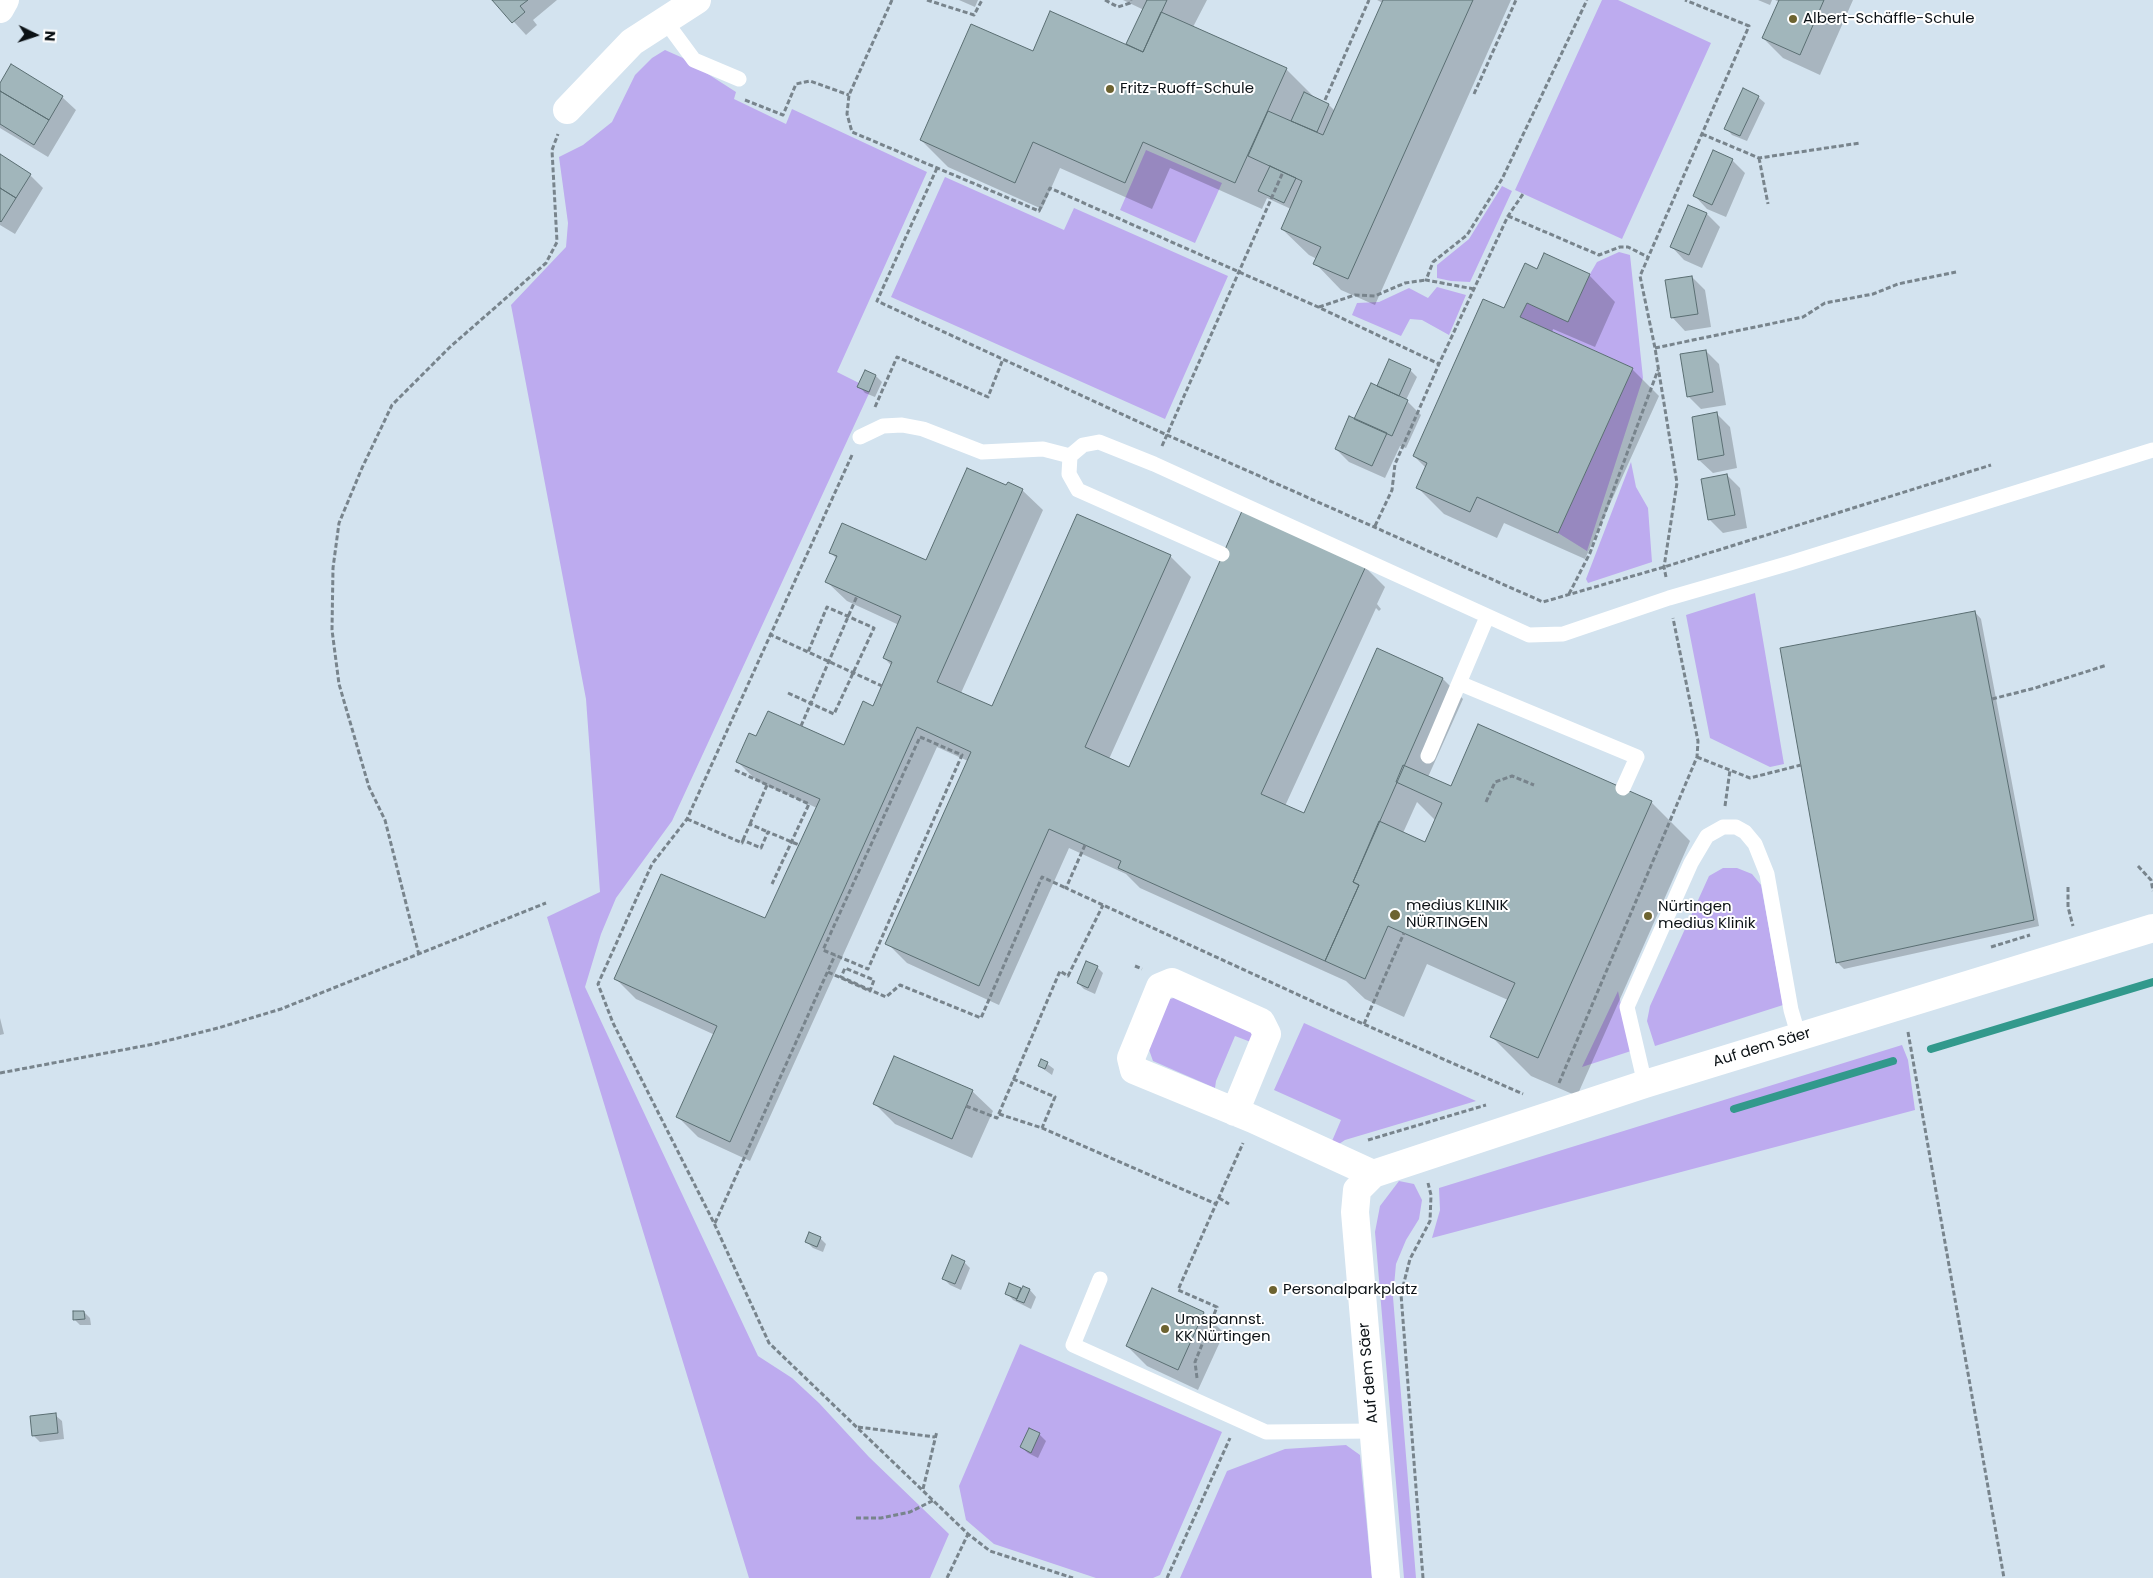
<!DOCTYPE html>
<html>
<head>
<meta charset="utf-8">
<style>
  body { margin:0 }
  #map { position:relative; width:2153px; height:1578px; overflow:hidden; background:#d3e3ef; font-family:Poppins,sans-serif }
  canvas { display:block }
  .north { position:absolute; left:10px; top:10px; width:50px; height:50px; -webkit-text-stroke:4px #fff; paint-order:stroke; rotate:94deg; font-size:14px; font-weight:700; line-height:20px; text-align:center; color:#0b1115 }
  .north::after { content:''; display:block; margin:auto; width:18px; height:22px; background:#0b1115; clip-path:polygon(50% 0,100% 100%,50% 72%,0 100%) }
</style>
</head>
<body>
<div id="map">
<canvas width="2153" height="1578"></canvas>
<div class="north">N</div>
</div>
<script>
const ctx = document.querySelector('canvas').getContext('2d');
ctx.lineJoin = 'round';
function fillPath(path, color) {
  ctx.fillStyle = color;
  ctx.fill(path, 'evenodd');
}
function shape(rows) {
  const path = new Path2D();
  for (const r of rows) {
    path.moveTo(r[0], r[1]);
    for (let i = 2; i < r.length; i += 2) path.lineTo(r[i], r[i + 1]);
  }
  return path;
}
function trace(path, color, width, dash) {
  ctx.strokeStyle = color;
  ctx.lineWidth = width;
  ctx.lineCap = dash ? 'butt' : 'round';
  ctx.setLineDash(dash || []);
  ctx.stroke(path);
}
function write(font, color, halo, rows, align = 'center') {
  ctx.font = font + ' Poppins,sans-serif';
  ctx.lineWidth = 4;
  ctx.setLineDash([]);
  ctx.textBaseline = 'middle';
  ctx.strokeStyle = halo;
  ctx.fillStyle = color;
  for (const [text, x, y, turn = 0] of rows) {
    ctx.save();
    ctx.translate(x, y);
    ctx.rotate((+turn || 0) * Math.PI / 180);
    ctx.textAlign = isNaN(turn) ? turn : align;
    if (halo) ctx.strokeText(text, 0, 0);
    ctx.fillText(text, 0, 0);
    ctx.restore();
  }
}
const green = shape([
  [1602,0,1618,0,1711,43,1622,239,1515,190],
  [665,50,683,58,736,92,734,99,786,124,792,109,927,172,837,372,871,389,672,821,616,898,601,934,585,987,758,1356,792,1378,819,1403,869,1457,949,1534,930,1578,749,1578,547,917,600,892,586,699,511,305,566,247,568,223,559,157,583,145,612,122,635,75,652,58],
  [1146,150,1222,183,1195,243,1120,210],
  [945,177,1064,230,1074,208,1228,276,1165,419,891,297],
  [1502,186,1512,191,1470,282,1451,281,1437,278,1437,265,1469,239],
  [1619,252,1630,255,1643,378,1587,551,1558,533,1633,368,1520,317,1527,303,1568,321,1590,274,1597,262],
  [1437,287,1466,295,1449,335,1422,320,1410,319,1401,336,1352,315,1357,303,1379,302,1409,288,1428,298],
  [1631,462,1636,487,1648,508,1652,562,1588,583,1586,579],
  [1755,593,1784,764,1770,767,1710,738,1686,615],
  [1723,868,1737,868,1752,874,1761,885,1783,1005,1655,1046,1647,1021,1650,1006,1709,876],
  [1618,991,1631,1051,1582,1067],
  [1184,995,1252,1026,1256,1044,1235,1036,1216,1081,1215,1088,1153,1061,1147,1044,1167,1000],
  [1304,1023,1476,1101,1345,1140,1339,1144,1332,1141,1341,1120,1274,1090],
  [1902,1045,1908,1060,1915,1110,1432,1238,1440,1210,1439,1188],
  [1399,1181,1414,1184,1422,1200,1419,1219,1406,1240,1396,1264,1393,1297,1416,1578,1404,1578,1375,1232,1380,1206],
  [1020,1344,1222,1432,1160,1575,1153,1578,1096,1578,994,1544,966,1520,959,1486],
  [1346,1445,1360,1455,1372,1578,1180,1578,1227,1471,1285,1449]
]);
const shadow = shape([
  [494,0,557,0,533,20,537,25,526,35],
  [959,0,978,0,975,7],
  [1123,0,1207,0,1193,27,1286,69,1313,96,1312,97,1329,105,1335,111,1383,3,1377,0,1511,0,1375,305,1341,290,1315,263,1317,259,1309,255,1282,229,1291,209,1267,198,1262,209,1170,168,1152,209,1060,168,1042,209,948,167,921,140,1033,53,1127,46,1144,10],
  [1758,0,1772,0,1770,5],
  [1775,0,1853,0,1820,75,1783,58,1763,38,1779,2],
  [0,85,62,97,76,110,48,157,0,128],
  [1758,97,1765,103,1747,141,1732,135,1726,128],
  [0,156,30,175,43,188,15,234,0,225],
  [1732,160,1745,173,1726,217,1707,209,1694,195],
  [1689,206,1707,214,1720,227,1702,268,1684,260,1671,246],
  [1538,271,1589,275,1615,302,1595,347,1553,329,1552,333,1632,369,1659,396,1585,559,1504,523,1497,538,1444,514,1418,488,1426,468,1414,456,1505,310],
  [1692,277,1705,290,1711,327,1685,331,1672,317],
  [1706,351,1719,364,1726,405,1701,409,1688,396],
  [1410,370,1417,377,1406,400,1421,415,1406,448,1400,446,1385,478,1349,462,1336,449,1378,388],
  [876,376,882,382,875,397,865,393,859,386],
  [1717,414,1730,427,1737,468,1713,473,1699,460],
  [1727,475,1740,488,1747,528,1723,533,1709,519],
  [1008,484,1022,490,1043,510,961,693,992,708,1078,515,1171,557,1191,577,1109,759,1130,768,1365,567,1385,587,1377,604,1381,609,1379,611,1376,608,1285,806,1305,815,1443,679,1463,699,1428,777,1451,788,1651,802,1690,841,1577,1096,1531,1076,1492,1037,1508,1000,1427,964,1404,1017,1365,999,1346,981,1140,888,1126,874,1069,848,999,1005,907,963,887,943,968,761,937,747,750,1161,698,1137,678,1117,715,1035,636,999,616,979,766,919,817,808,757,781,737,761,757,738,844,746,874,708,892,666,884,658,899,625,847,601,826,581,837,559,830,552,927,562],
  [1417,802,1435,820,1425,843,1403,833],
  [1975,612,1981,619,2039,926,1844,969,1837,962],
  [1097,967,1103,973,1095,994,1084,989,1078,983],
  [0,1018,4,1034,0,1035],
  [1042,1060,1054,1069,1052,1075,1039,1066],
  [972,1091,993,1111,972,1158,895,1124,875,1104],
  [820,1238,826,1244,823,1252,813,1248,806,1241],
  [964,1262,970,1268,961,1290,950,1285,944,1279],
  [1010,1285,1030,1290,1036,1297,1031,1309,1013,1300,1007,1293],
  [1153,1290,1204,1313,1224,1333,1198,1390,1147,1366,1127,1346],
  [84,1312,90,1318,91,1325,80,1325,74,1319],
  [55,1415,62,1421,64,1439,40,1442,34,1436],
  [1029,1430,1039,1434,1046,1441,1038,1458,1028,1453,1021,1447]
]);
const stream = shape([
  [1931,1049,2153,982],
  [1734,1109,1893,1061]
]);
const building = shape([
  [492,0,528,0,520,6,525,12,512,23,492,0],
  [1147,0,1167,0,1143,52,1126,44,1147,0],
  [1383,0,1473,0,1348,279,1313,264,1321,247,1281,229,1302,181,1248,156,1268,111,1323,135,1383,0],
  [1779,0,1824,0,1800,55,1762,38,1779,0],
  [1050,11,1143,52,1161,12,1287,68,1235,183,1143,142,1125,183,1033,142,1015,183,920,140,971,24,1033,51,1050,11],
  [11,64,63,96,49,120,0,91,0,83,11,64],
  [1743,88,1759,96,1740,136,1724,129,1743,88],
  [0,91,49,120,34,145,0,124,0,91],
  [1304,92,1329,104,1317,132,1291,121,1304,92],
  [1713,150,1733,159,1712,205,1693,196,1713,150],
  [0,154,31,174,16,198,0,188,0,154],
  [1270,166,1296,178,1284,203,1258,191,1270,166],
  [0,188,16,198,1,222,0,221,0,188],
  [1688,205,1707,213,1689,255,1670,247,1688,205],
  [1544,253,1590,274,1568,322,1527,303,1520,317,1633,368,1558,533,1477,497,1470,512,1416,488,1427,463,1413,456,1483,299,1504,308,1525,263,1537,269,1544,253],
  [1692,276,1698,314,1671,318,1665,280,1692,276],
  [1706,350,1713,392,1687,397,1680,354,1706,350],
  [1389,359,1411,369,1399,396,1377,386,1389,359],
  [865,370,876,375,869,392,857,387,865,370],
  [1371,383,1408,400,1392,436,1354,419,1371,383],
  [1717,412,1724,455,1698,460,1692,417,1717,412],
  [1349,416,1387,433,1372,466,1335,449,1349,416],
  [967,468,1006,485,1008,482,1023,489,937,682,992,706,1077,514,1171,555,1085,747,1129,767,1242,511,1366,566,1261,794,1304,813,1377,648,1443,678,1353,882,1359,885,1325,961,1118,868,1121,861,1049,829,979,986,885,944,971,752,917,727,730,1142,676,1117,717,1026,614,979,661,874,765,918,820,799,736,762,749,733,756,736,768,711,844,745,863,701,873,706,892,662,883,658,901,616,825,582,837,556,829,553,842,523,926,560,967,468],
  [1727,474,1735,515,1708,520,1701,479,1727,474],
  [1975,611,2034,920,1836,963,1780,648,1975,611],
  [1478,724,1652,801,1538,1058,1490,1037,1515,983,1388,926,1365,979,1325,961,1359,885,1353,882,1379,821,1425,842,1442,803,1396,782,1403,765,1451,786,1478,724],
  [1086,961,1098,966,1088,988,1077,983,1086,961],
  [894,1056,973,1090,952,1139,873,1104,894,1056],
  [1041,1059,1048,1062,1045,1069,1038,1066,1041,1059],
  [809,1232,821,1237,817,1247,805,1242,809,1232],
  [952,1255,965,1261,955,1284,942,1279,952,1255],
  [1009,1283,1021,1288,1017,1299,1005,1294,1009,1283],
  [1023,1286,1030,1289,1024,1303,1016,1300,1023,1286],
  [1152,1288,1204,1312,1178,1370,1126,1346,1152,1288],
  [73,1311,84,1311,85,1319,73,1320,73,1311],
  [56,1413,58,1433,32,1436,30,1416,56,1413],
  [1029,1428,1040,1433,1031,1453,1020,1447,1029,1428]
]);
const path = shape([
  [892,0,849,95,847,114,852,132,1039,211,1050,188,1318,307,1439,364],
  [927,0,974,15,982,0],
  [1105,0,1118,7,1130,3,1131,0],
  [1474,94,1516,0],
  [745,100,783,115,796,84,810,81,849,95],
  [1325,100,1369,0],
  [1702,134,1759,158,1860,143],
  [1759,158,1768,204],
  [937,168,877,301,1167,435,1543,602,1664,567,1991,465],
  [1508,216,1599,255,1620,247,1628,247,1648,257],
  [1474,289,1426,280,1433,262,1467,235,1502,179,1587,0],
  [1319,307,1355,295,1375,296,1405,283,1426,280],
  [1655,348,1803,317,1825,303,1873,294,1898,284,1956,272],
  [875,407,897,357,988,397,1003,359],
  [1162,446,1283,172],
  [852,455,687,819,652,864,598,984,613,1023,714,1223,769,1343,968,1534,990,1551,1073,1578],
  [1375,526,1392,490,1395,464,1439,364,1508,216,1523,194],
  [1666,577,1664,567,1677,483,1655,348,1640,276,1749,26,1685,0],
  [1569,594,1590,553,1658,370],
  [769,634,882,686],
  [788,693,834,714,874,628,827,607,808,652],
  [1992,699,2035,688,2107,665],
  [801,726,857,596],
  [920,737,962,755,868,969,823,950,920,737],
  [1697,757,1750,778,1801,765],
  [735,770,809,804,772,884],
  [1486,802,1495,782,1512,776,1534,785],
  [1725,806,1730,770],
  [687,819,742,843,743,840,761,848,768,832,799,845],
  [750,824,767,785],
  [743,840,750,824,768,832],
  [1085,845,1066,888,1327,1008,1523,1094],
  [2138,866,2151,880,2153,891],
  [2068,887,2068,907,2073,926],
  [1991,947,2030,935],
  [419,955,385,820,369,787,339,684,332,630,333,568,339,523,362,468,392,405,450,347,546,263,557,242,552,150,558,134],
  [1135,966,1142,969],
  [828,972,870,991,874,980,845,968,841,977,886,997,900,985,981,1018,1042,877,1066,888],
  [1364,1024,1404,933],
  [1908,1032,2004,1578],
  [0,1073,154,1044,218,1028,281,1009,546,903],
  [1013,1079,1055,1097,1042,1128],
  [1559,1083,1697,757,1698,741,1673,618],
  [966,1106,997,1118,1060,971,1068,976,1103,905],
  [999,1114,1042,1128,1216,1204],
  [1368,1140,1486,1105],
  [1219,1198,1229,1204],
  [715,1223,835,955],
  [1197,1378,1195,1362,1217,1307,1178,1290,1243,1143],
  [858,1427,935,1437],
  [923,1489,937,1431],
  [856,1518,881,1518,910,1512,934,1500],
  [947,1578,968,1534],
  [1167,1578,1230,1438],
  [1423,1578,1401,1294,1410,1259,1430,1221,1431,1195,1428,1183]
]);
const lane = shape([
  [666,22,694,60,739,79],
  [860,437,883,426,902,425,923,429,982,452,1043,449,1070,456],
  [1222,554,1078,490,1069,474,1070,456,1083,445,1099,442,1154,464,1529,635,1563,634,1669,598,1790,563,2153,450],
  [1487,617,1459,683,1637,757,1623,788],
  [1428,756,1459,683],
  [1645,1084,1627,1007,1691,863,1707,836,1723,827,1736,827,1745,832,1755,844,1767,874,1791,1010,1799,1037],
  [1100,1279,1073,1345,1266,1432,1374,1431]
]);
const street = shape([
  [0,9,5,0],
  [567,110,632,42,697,0],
  [1235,1112,1267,1034,1261,1022,1172,982,1160,987,1131,1058,1134,1070,1253,1119,1373,1174],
  [1386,1578,1355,1212,1357,1190,1373,1174,1645,1084,2153,928]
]);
const markers = [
  [1793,19,5,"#6d6330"],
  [1110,89,5,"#6d6330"],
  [1395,915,6,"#6d6330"],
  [1648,916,5,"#6d6330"],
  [1273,1290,5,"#6d6330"],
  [1165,1329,5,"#6d6330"]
];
const poiNames = [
  ["Albert-Schäffle-Schule",1803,19],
  ["Fritz-Ruoff-Schule",1120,89],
  ["medius KLINIK",1406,906],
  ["NÜRTINGEN",1406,923],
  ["Nürtingen",1658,907],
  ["medius Klinik",1658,924],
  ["Personalparkplatz",1283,1290],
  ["Umspannst.",1175,1320],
  ["KK Nürtingen",1175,1337]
];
const streetNames = [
  ["Auf dem Säer",1762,1048,-17],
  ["Auf dem Säer",1369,1373,-95]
];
fillPath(green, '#bdabef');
fillPath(shadow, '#0003');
trace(stream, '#32998c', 8);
fillPath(building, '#a1b6bb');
trace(building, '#5a6e72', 1);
trace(path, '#78848c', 3, [5, 2.5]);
trace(lane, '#fff', 15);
trace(street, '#fff', 28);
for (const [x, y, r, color] of markers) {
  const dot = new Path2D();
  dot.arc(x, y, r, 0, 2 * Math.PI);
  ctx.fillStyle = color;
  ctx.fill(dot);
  trace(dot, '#fff', 2);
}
write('15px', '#0b1115', '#fff', poiNames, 'left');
write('15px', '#0b1115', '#fff', streetNames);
</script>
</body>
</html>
